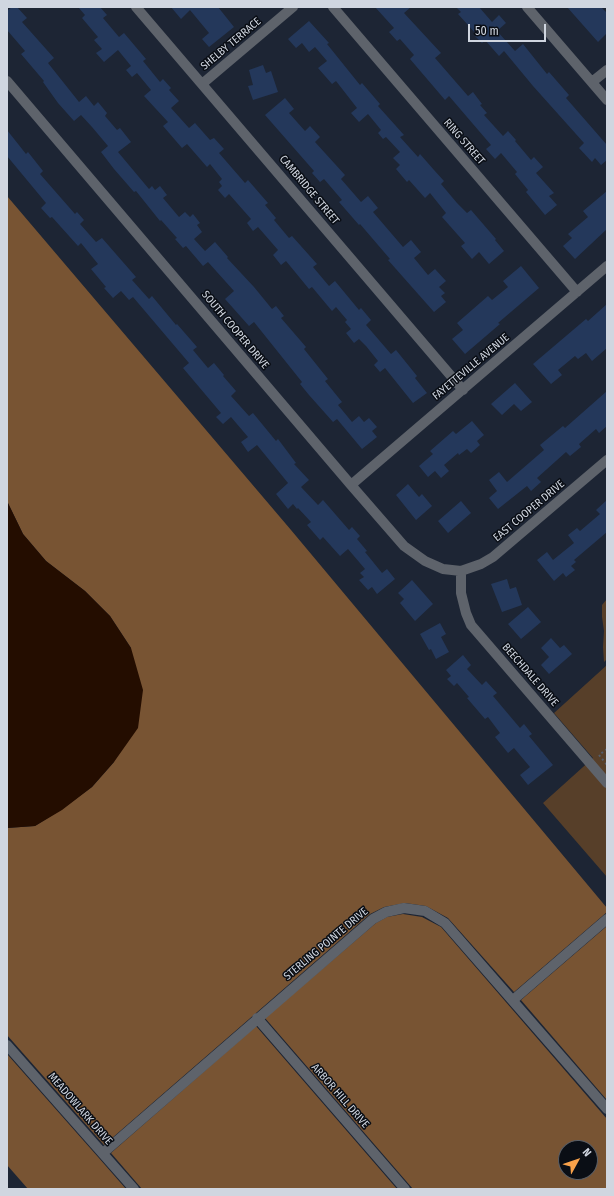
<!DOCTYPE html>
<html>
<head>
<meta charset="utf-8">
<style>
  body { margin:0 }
  #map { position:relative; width:614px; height:1196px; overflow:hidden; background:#1d2534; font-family:"Fira Sans Condensed",sans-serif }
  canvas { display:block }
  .frame { position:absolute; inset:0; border:8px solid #d0d6e0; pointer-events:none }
  .north { position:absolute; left:558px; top:1140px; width:40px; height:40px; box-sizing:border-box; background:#0a0e15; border:1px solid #595e66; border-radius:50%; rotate:50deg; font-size:11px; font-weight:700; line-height:16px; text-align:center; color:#d0d6e0 }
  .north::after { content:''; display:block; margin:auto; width:14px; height:18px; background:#f8a14a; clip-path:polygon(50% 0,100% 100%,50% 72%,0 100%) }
  .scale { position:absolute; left:468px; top:24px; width:78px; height:18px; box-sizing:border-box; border:2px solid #d0d6e0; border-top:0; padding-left:5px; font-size:12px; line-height:14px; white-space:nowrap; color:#d0d6e0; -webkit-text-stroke:3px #0a0e15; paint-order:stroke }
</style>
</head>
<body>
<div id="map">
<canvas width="614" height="1196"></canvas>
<div class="frame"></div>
<div class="north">N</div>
<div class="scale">50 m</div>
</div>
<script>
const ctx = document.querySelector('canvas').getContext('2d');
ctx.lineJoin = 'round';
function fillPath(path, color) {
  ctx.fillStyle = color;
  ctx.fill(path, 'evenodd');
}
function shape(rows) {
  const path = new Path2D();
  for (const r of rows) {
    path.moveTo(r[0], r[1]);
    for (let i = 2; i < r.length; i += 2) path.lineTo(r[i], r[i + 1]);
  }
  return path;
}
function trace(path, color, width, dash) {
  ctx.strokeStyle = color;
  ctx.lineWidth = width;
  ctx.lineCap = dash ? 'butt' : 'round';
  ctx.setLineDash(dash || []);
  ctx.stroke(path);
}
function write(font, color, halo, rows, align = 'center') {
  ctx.font = font + ' "Fira Sans Condensed",sans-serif';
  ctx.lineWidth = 3;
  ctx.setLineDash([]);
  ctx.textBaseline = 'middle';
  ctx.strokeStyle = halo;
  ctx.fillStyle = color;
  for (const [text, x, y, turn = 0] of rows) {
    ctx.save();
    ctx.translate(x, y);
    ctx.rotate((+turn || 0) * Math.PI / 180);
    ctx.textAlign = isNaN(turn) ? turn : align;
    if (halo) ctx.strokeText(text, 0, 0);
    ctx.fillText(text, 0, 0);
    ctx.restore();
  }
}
const green = shape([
  [607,599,607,659,604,662,603,647,604,631,602,617,602,605],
  [607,665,607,877,543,803,593,758,554,713]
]);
const forest = shape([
  [7,196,291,530,607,908,607,912,514,992,448,918,426,906,405,903,384,907,370,914,104,1145,7,1035,7,828,35,826,62,809,92,787,114,762,131,648,110,616,85,591,46,561,23,534,7,501],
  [403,914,422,917,441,927,607,1119,607,1189,413,1189,265,1018,376,923,387,917],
  [566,1148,590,1148,590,1172,566,1172],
  [607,926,607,1100,521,1000],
  [256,1026,397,1189,142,1189,111,1153],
  [7,1054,98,1157,126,1189,28,1189,7,1165]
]);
const water = shape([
  [7,501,23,534,46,561,85,591,110,616,131,648,143,690,138,728,114,762,92,787,62,810,35,826,7,828]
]);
const building = shape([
  [12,7,17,7,27,18,22,22,54,58,48,63,79,102,86,96,94,106,98,102,107,113,105,116,117,130,120,128,131,142,118,152,149,189,152,186,155,190,160,186,167,195,163,198,179,217,185,212,190,217,193,214,200,223,197,225,202,232,194,239,205,251,215,242,228,257,227,258,254,287,272,309,276,306,284,316,281,318,306,347,304,349,328,379,325,381,342,402,338,405,352,422,359,416,364,422,369,418,377,427,372,431,377,437,362,449,337,419,333,422,309,395,300,384,302,382,254,322,249,326,225,299,234,291,208,262,203,266,186,246,183,248,175,239,177,238,161,220,160,221,136,191,134,192,114,169,101,152,108,146,92,127,81,115,74,121,58,103,43,82,44,81,21,54,25,51,7,30,7,11],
  [78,7,100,7,107,15,103,18,119,37,124,33,146,59,143,61,160,82,163,79,171,88,169,90,179,101,171,108,189,128,195,123,210,140,214,138,224,149,219,153,245,183,248,180,261,195,268,203,265,205,276,218,274,220,289,238,292,236,317,264,313,267,329,286,335,281,359,310,361,308,371,320,366,325,391,354,396,350,417,376,415,378,427,393,413,403,385,368,380,372,374,365,378,361,366,346,359,339,354,343,346,333,351,329,345,322,347,320,336,307,332,311,312,287,309,289,286,261,281,265,273,255,278,250,258,227,253,231,247,223,251,219,229,194,225,198,218,190,222,186,219,182,222,179,210,164,207,167,187,144,182,148,163,126,168,122,144,96,151,90,137,73,132,77,126,70,131,66,118,50,104,62,96,53,102,49,94,40,98,37,82,18,85,15],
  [171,7,218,7,234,27,209,47,202,39,209,33,190,10,181,19],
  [375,7,411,7,404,13,441,53,435,58,468,96,473,92,482,104,480,105,487,113,484,115,503,136,508,131,516,140,515,141,531,160,534,157,543,167,536,173,554,193,549,196,557,205,545,215,526,192,528,190,515,174,517,172,501,153,495,159,486,149,491,145,449,96,445,100,410,59,414,55,400,39,397,41,389,32,394,28],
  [456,7,479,7,492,22,499,15,506,23,497,31,515,51,523,44,547,74,549,72,569,95,566,98,607,145,607,160,601,165,595,158,592,162,579,148,584,143,533,86,504,51,499,56,485,40,482,43,475,36,477,35,458,14,461,12],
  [567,7,601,7,607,13,607,33,598,42],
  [309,21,329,43,327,44,360,85,362,83,380,104,378,106,404,135,400,137,418,157,420,154,434,170,444,181,441,184,457,203,467,213,471,210,496,239,495,240,504,251,489,264,479,252,472,259,461,246,465,243,442,217,446,213,430,193,425,198,409,180,407,182,396,169,400,165,393,158,400,152,386,137,383,139,378,133,381,130,368,114,359,122,351,113,357,108,336,81,332,84,318,68,327,61,315,47,309,52,302,43,296,48,288,39],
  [263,65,266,73,271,71,278,92,253,100,248,86,253,85,249,70],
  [285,98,294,109,289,113,305,131,310,126,320,137,315,142,345,175,341,179,361,202,368,196,378,208,373,212,403,247,411,240,421,252,414,258,428,275,435,269,446,281,439,287,445,293,441,296,446,302,434,312,388,260,390,259,360,224,359,225,339,202,342,200,324,179,320,182,312,173,314,171,265,115],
  [7,130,26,154,28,152,43,171,40,174,75,214,77,212,84,220,80,224,96,242,102,238,136,277,132,280,149,299,152,296,176,325,177,324,197,347,193,350,208,368,214,363,224,375,223,376,236,391,231,396,249,416,253,413,276,441,278,439,296,463,294,464,309,480,301,487,318,505,323,500,349,530,352,527,360,536,357,539,367,551,365,552,382,573,387,569,395,579,377,594,372,587,368,590,359,580,364,577,360,573,365,569,348,549,340,556,323,537,320,540,307,525,311,522,298,508,297,509,293,504,288,509,276,494,288,483,257,445,248,452,241,442,248,437,231,417,223,424,216,417,221,413,183,368,189,363,133,297,129,300,121,291,113,298,104,288,106,287,91,269,98,264,81,243,78,246,52,217,50,218,41,208,46,203,7,156],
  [607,191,607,229,575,259,563,246,572,238,568,234,588,217,583,211],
  [521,266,539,288,498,323,500,324,465,354,452,339,463,330,457,323,488,296,492,300,508,287,503,281],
  [607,304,607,348,592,361,586,353,578,359,575,356,558,370,562,375,551,384,533,364,586,319,588,321],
  [515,383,532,402,521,411,514,404,502,415,491,404],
  [607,391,607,426,599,433,596,429,579,444,581,447,570,456,566,452,537,478,541,482,531,491,527,486,498,509,489,498,497,491,489,480,499,472,507,482,544,450,540,445,563,426,565,428],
  [472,421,484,435,477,441,480,445,471,453,467,449,459,455,458,453,444,465,449,471,441,478,435,471,428,477,419,466,433,454,430,451,453,431,456,434],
  [408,484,419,497,422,494,432,506,416,520,396,495],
  [607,500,607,532,574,560,576,562,571,566,575,570,566,577,563,573,554,581,537,560,547,552,553,560,574,543,568,535,577,528,580,531,600,514,596,510],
  [461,501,471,513,448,533,438,521],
  [507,579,510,589,516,587,522,605,502,612,491,584],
  [412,580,433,604,415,621,400,603,404,599,398,593],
  [528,607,541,622,521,639,508,624],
  [440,623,446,634,441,637,449,652,436,659,431,649,429,650,420,634],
  [551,638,560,648,564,645,572,654,549,674,541,665,549,657,541,648],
  [463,655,471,665,467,669,482,685,486,681,497,693,493,696,520,728,524,724,532,734,529,736,553,765,528,785,520,775,530,767,514,748,508,753,495,737,500,733,488,717,485,719,467,698,469,697,457,683,454,686,447,679,451,676,446,670]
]);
const path = shape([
  [607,749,599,755,607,765]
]);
const minor = shape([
  [136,7,463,390],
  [333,7,577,292],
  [527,7,607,100],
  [7,81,351,485,404,546,425,561,443,569,461,571,481,564,493,557,607,460],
  [592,82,607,70],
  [202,84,293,7],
  [351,485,607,266],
  [461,571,461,593,466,613,471,625,607,783],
  [513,1000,607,919],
  [257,1018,405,1189],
  [7,1045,134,1189],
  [103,1153,373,919,386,912,404,908,425,911,445,923,607,1109]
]);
const streetNames = [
  ["SHELBY TERRACE",231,44,-40],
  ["RING STREET",464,142,49],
  ["CAMBRIDGE STREET",309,190,50],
  ["SOUTH COOPER DRIVE",235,330,50],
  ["FAYETTEVILLE AVENUE",471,367,-40],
  ["EAST COOPER DRIVE",529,511,-40],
  ["BEECHDALE DRIVE",530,675,49],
  ["STERLING POINTE DRIVE",326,944,-40],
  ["ARBOR HILL DRIVE",340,1096,49],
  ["MEADOWLARK DRIVE",80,1109,49]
];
fillPath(green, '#573f29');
fillPath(forest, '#785433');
fillPath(water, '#240d00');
fillPath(building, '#24385b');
trace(path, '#555c69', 2, [2, 3]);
trace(minor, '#5e636b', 10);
write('11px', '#d0d6e0', '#0a0e15', streetNames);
</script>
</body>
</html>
